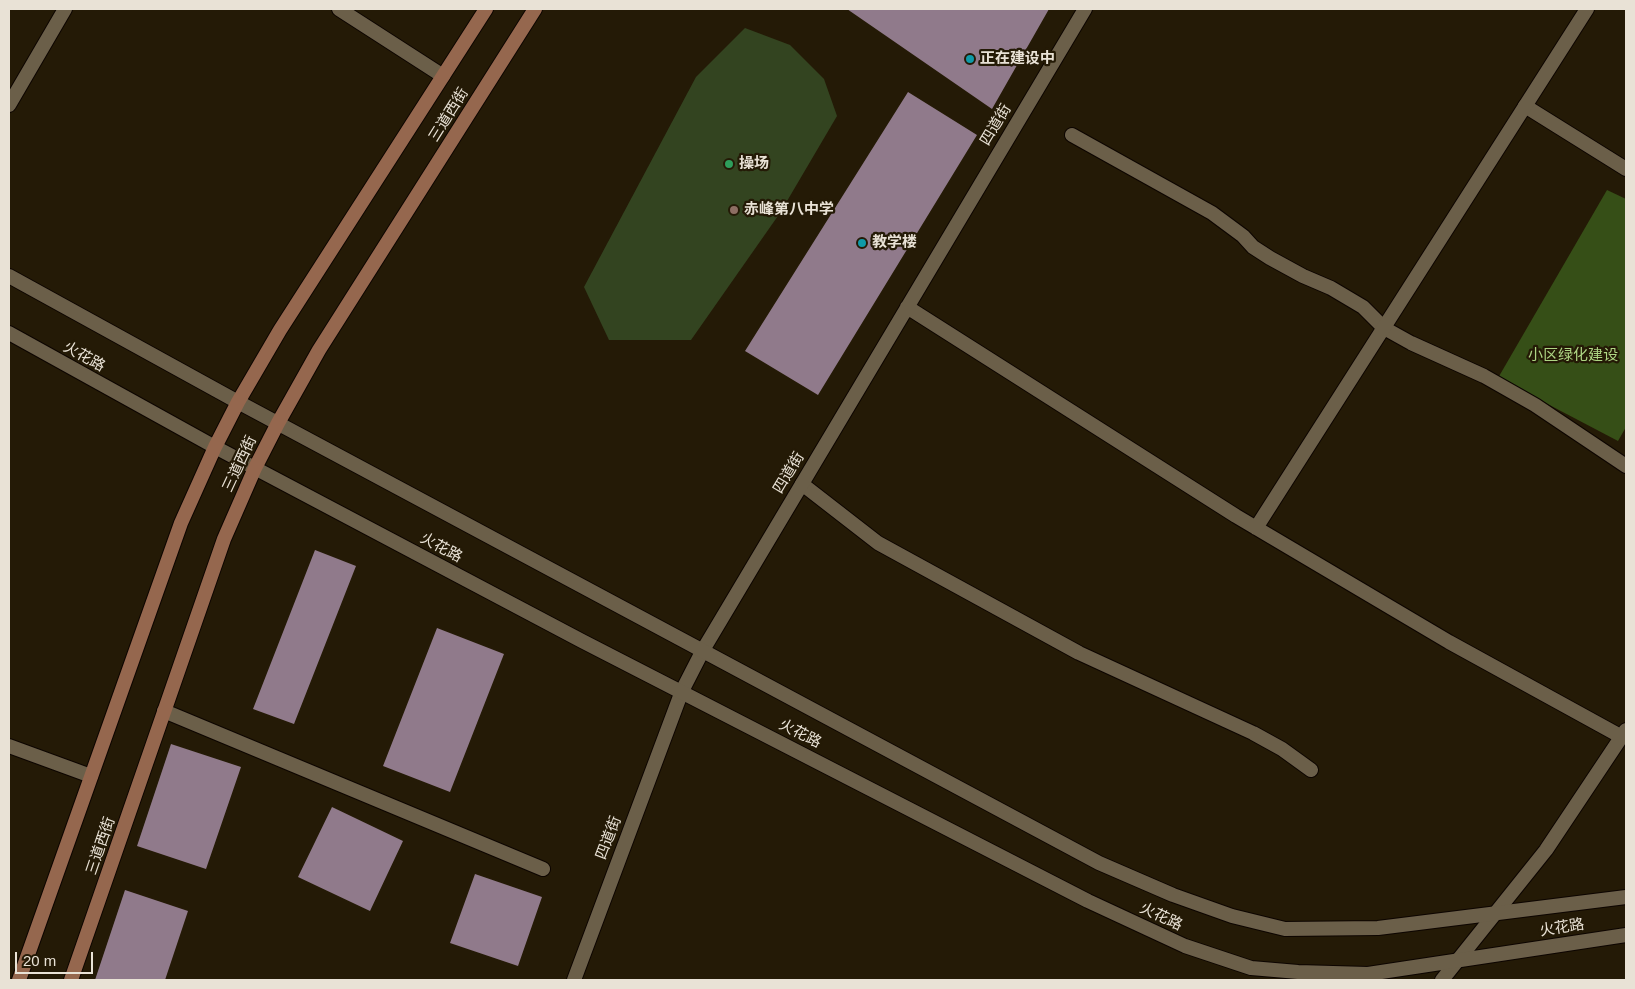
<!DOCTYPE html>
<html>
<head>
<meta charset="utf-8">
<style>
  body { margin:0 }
  #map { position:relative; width:1635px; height:989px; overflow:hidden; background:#241a06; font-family:Arial,sans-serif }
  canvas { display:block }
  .frame { position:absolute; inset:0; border:10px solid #e9e2d6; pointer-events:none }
  .scale { position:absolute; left:15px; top:952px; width:78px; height:22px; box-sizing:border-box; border:2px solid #e9e2d6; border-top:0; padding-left:6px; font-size:15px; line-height:18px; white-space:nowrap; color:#e9e2d6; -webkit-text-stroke:4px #241a06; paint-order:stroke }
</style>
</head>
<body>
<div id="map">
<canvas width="1635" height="989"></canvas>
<div class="frame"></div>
<div class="scale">20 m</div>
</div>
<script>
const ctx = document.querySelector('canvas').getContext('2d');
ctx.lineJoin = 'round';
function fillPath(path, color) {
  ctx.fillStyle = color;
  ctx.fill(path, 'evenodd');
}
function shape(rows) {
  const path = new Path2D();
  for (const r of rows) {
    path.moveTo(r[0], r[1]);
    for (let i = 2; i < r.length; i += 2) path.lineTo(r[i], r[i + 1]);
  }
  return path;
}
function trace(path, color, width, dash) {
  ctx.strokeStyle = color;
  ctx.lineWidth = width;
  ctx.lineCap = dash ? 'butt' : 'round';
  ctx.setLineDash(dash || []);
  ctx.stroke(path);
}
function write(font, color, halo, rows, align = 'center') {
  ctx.font = font + ' Arial,"Noto Sans SC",sans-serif';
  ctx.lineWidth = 4.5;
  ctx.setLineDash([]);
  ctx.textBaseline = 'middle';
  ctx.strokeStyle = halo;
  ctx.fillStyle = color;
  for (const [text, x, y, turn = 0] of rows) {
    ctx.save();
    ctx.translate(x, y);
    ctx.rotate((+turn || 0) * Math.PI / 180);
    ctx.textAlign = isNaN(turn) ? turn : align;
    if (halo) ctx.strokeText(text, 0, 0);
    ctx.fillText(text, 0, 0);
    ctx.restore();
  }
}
const green = shape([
  [745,28,790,45,824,79,837,116,780,213,691,340,609,340,584,287,696,77]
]);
const forest = shape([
  [1607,190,1626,199,1626,427,1618,441,1498,378]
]);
const building = shape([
  [847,9,1049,9,992,109],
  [908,92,977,135,818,395,745,351],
  [315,550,356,566,294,724,253,709],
  [437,628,504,654,450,792,383,766],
  [171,744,241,767,206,869,137,846],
  [332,807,403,841,370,911,298,877],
  [475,874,542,897,518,966,450,943],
  [125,890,188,911,165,980,95,980]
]);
const service = shape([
  [1525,106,1626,169],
  [1072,135,1212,213,1243,236,1253,247,1270,258,1303,276,1331,288,1363,307,1384,328,1411,343,1484,376,1535,405,1626,466],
  [802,484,878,543,1079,653,1253,733,1282,749,1311,770],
  [164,711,543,869]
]);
const minor = shape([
  [339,9,443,76],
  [9,105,65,9],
  [907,307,1236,516,1449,642,1622,737],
  [1256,528,1587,9],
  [9,746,91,776],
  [574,980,682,691,703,650,1085,9],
  [1442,980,1546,850,1626,730]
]);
const tertiary = shape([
  [9,276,238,402,1099,863,1173,895,1232,916,1285,929,1378,928,1626,897],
  [9,333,215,447,582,641,1088,901,1185,946,1251,968,1298,972,1368,974,1626,935]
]);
const secondary = shape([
  [19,980,181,523,215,447,238,402,280,330,486,9],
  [71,980,224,539,255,468,278,423,319,350,535,9]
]);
const markers = [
  [970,59,5,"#0f9aa8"],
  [729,164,5,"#2e9e5b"],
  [734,210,5,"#8d6e63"],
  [862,243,5,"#0f9aa8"]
];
const poiNames = [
  ["正在建设中",980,59],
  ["操场",739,164],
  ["赤峰第八中学",744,210],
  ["教学楼",872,243]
];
const streetNames = [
  ["三道西街",449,115,-58],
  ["四道街",996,125,-59],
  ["火花路",84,357,29],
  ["三道西街",240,464,-65],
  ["四道街",789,473,-59],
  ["火花路",441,548,28],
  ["火花路",800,734,27],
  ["四道街",609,838,-69],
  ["三道西街",101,846,-71],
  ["火花路",1161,917,25],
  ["火花路",1562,928,-9]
];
const parkNames = [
  ["小区绿化建设",1573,356]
];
fillPath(green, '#334420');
fillPath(forest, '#364f17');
fillPath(building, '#907a8b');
trace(service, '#0d0500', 16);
trace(minor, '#0d0500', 16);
trace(tertiary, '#0d0500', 16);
trace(secondary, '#0d0500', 16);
trace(service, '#6b5f49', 14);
trace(minor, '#6b5f49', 14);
trace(tertiary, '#6b5f49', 14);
trace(secondary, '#95674e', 14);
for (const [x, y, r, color] of markers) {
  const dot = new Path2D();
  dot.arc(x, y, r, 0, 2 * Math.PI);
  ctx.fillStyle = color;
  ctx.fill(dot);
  trace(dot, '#241a06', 2);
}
write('bold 15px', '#e9e2d6', '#241a06', poiNames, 'left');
write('15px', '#e9e2d6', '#241a06', streetNames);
write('15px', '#aed684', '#241a06', parkNames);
</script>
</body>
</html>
